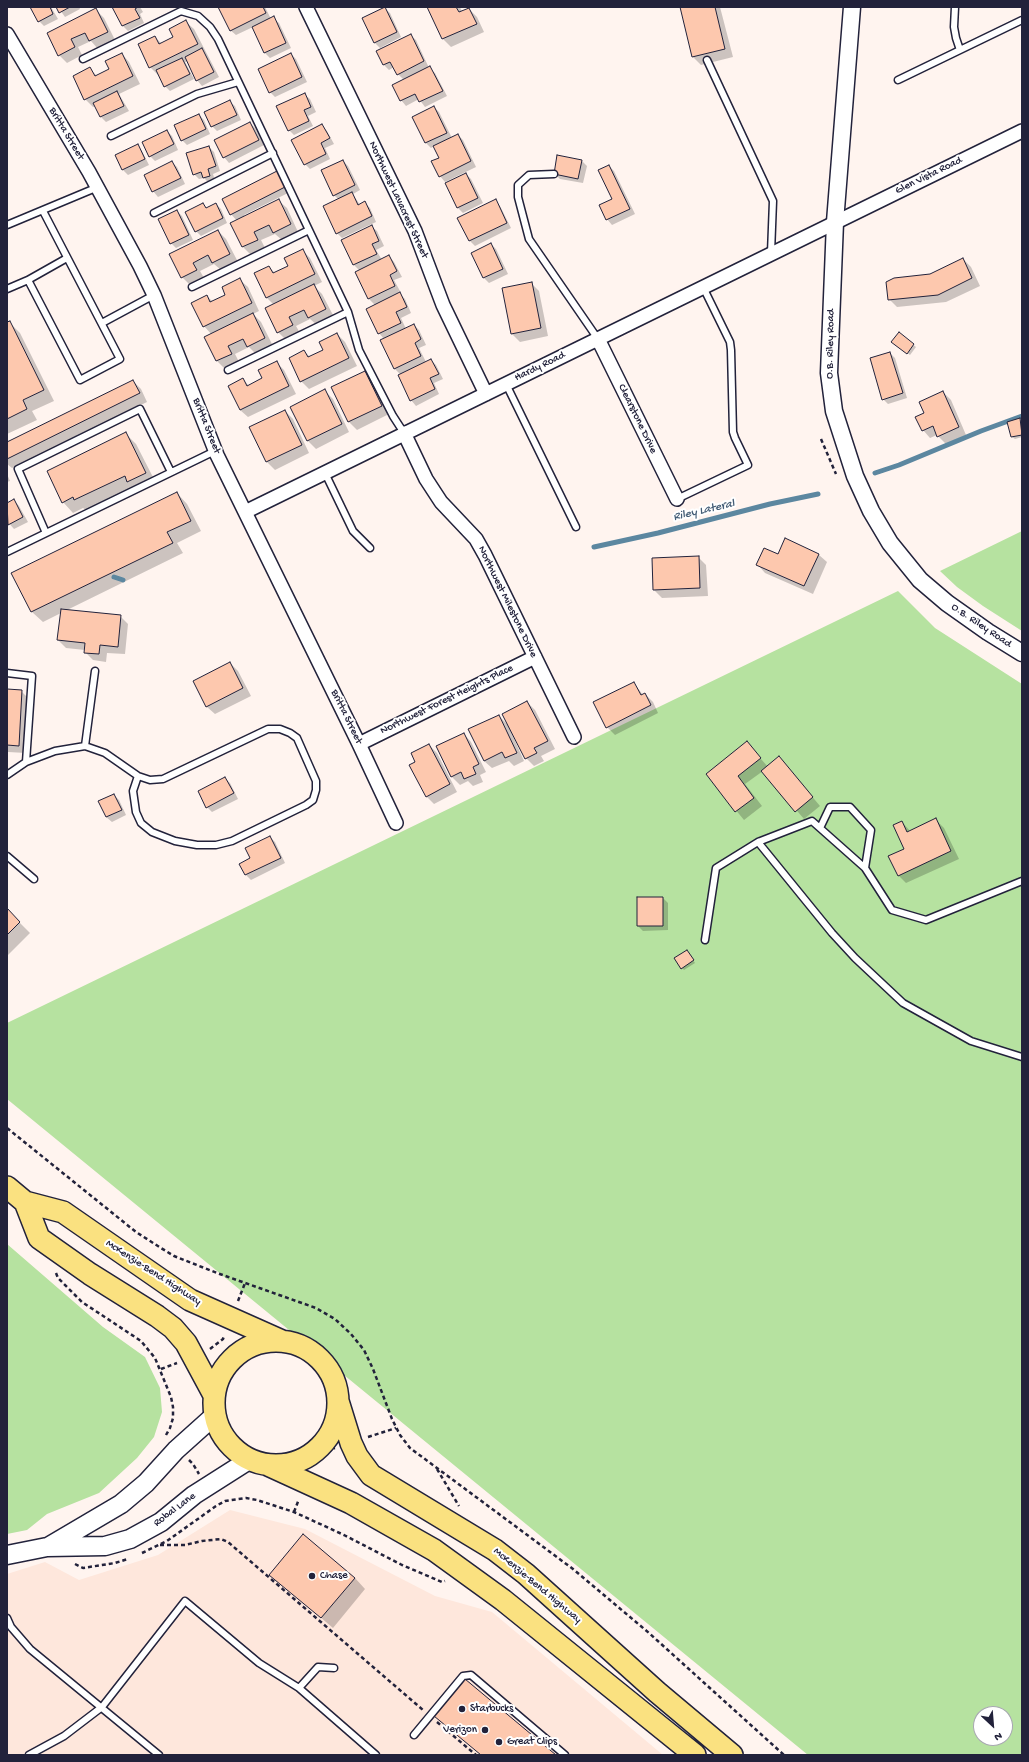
<!DOCTYPE html>
<html>
<head>
<meta charset="utf-8">
<style>
  body { margin:0 }
  #map { position:relative; width:1029px; height:1762px; overflow:hidden; background:#fff4ef; font-family:"Gochi Hand",sans-serif }
  canvas { display:block }
  .frame { position:absolute; inset:0; border:8px solid #22223b; pointer-events:none }
  .north { position:absolute; left:973px; top:1706px; width:40px; height:40px; box-sizing:border-box; background:#fff; border:1px solid #a7a7b1; border-radius:50%; rotate:154deg; font-size:11px; font-weight:700; line-height:16px; text-align:center; color:#22223b }
  .north::after { content:''; display:block; margin:auto; width:14px; height:18px; background:#22223b; clip-path:polygon(50% 0,100% 100%,50% 72%,0 100%) }
</style>
</head>
<body>
<div id="map">
<canvas width="1029" height="1762"></canvas>
<div class="frame"></div>
<div class="north">N</div>
</div>
<script>
const ctx = document.querySelector('canvas').getContext('2d');
ctx.lineJoin = 'round';
function fillPath(path, color) {
  ctx.fillStyle = color;
  ctx.fill(path, 'evenodd');
}
function shape(rows) {
  const path = new Path2D();
  for (const r of rows) {
    if (r.length === 3) {
      path.moveTo(r[0] + r[2], r[1]);
      path.arc(r[0], r[1], r[2], 0, 2 * Math.PI);
      continue;
    }
    path.moveTo(r[0], r[1]);
    for (let i = 2; i < r.length; i += 2) path.lineTo(r[i], r[i + 1]);
  }
  return path;
}
function trace(path, color, width, dash) {
  ctx.strokeStyle = color;
  ctx.lineWidth = width;
  ctx.lineCap = dash ? 'butt' : 'round';
  ctx.setLineDash(dash || []);
  ctx.stroke(path);
}
function write(font, color, halo, rows, align = 'center') {
  ctx.font = font + ' "Gochi Hand",sans-serif';
  ctx.lineWidth = 4;
  ctx.setLineDash([]);
  ctx.textBaseline = 'middle';
  ctx.strokeStyle = halo;
  ctx.fillStyle = color;
  for (const [text, x, y, turn = 0] of rows) {
    ctx.save();
    ctx.translate(x, y);
    ctx.rotate((+turn || 0) * Math.PI / 180);
    ctx.textAlign = isNaN(turn) ? turn : align;
    if (halo) ctx.strokeText(text, 0, 0);
    ctx.fillText(text, 0, 0);
    ctx.restore();
  }
}
const built = shape([
  [230,1510,305,1529,435,1596,492,1612,663,1755,7,1755,7,1574,45,1562,79,1580,158,1555]
]);
const green = shape([
  [1022,531,1022,631,983,606,957,587,940,571],
  [898,591,935,628,1022,684,1022,1755,808,1755,7,1099,7,1023],
  [981,1714,1005,1714,1005,1738,981,1738],
  [7,1244,103,1327,145,1357,160,1388,162,1412,154,1437,137,1458,99,1493,47,1514,27,1530,7,1534]
]);
const shadow = shape([
  [31,7,51,7,58,19,44,26,39,21],
  [58,7,79,7,80,9,65,17],
  [113,7,140,7,143,12,140,14,144,23,128,31,123,26],
  [219,7,265,7,271,19,273,18,279,23,291,48,270,58,265,53,253,27,236,35,230,30],
  [428,7,460,7,462,12,469,9,477,17,484,32,451,47,443,39],
  [681,7,720,7,733,57,701,65,693,57],
  [384,8,390,13,401,37,380,48,375,43],
  [96,10,104,18,115,40,98,49,91,41,78,47,82,55,67,63,59,55,48,33],
  [186,22,194,29,219,77,202,86,197,80,188,61,185,62,194,79,170,91,165,86,159,74,158,75,150,67,155,37,162,44,174,38],
  [410,35,416,40,429,68,435,73,447,96,425,107,419,99,406,106,401,100,394,85,404,80,398,74,394,67,389,70,384,65,378,51],
  [122,54,129,62,140,84,119,94,129,111,106,122,101,117,96,106,93,107,85,99,90,69,97,76,110,70],
  [291,54,296,59,307,82,275,97,270,92],
  [304,94,310,99,316,112,308,116,313,126,294,135,289,130],
  [229,101,235,106,241,120,217,131,212,126],
  [434,107,439,112,452,138,458,135,463,140,476,167,445,182,440,176,440,159,434,146,431,148,426,143,414,117],
  [199,115,204,120,210,134,187,145,182,140],
  [250,123,255,128,264,145,229,163,224,157,215,140],
  [322,125,327,131,334,144,325,148,330,159,310,169,305,164],
  [167,131,172,136,178,150,155,161,150,156],
  [137,145,142,151,149,165,128,175,123,170,116,156],
  [209,147,214,152,220,171,213,174,215,181,209,183,204,178,199,179,194,174],
  [581,160,587,166,583,183,560,179,555,174],
  [343,161,348,166,360,190,353,194,360,205,365,203,370,208,376,222,342,238,337,233,338,199,334,195],
  [172,162,177,167,185,184,158,197,153,191],
  [609,166,614,171,635,214,612,225,607,219,613,200],
  [279,171,292,191,244,215,245,217,279,201,287,208,298,232,282,240,275,234,261,240,265,248,251,255,243,247,231,224,237,221,231,214],
  [466,174,471,179,483,203,463,213,458,208],
  [495,201,500,206,511,228,475,246,470,241],
  [203,204,207,208,216,204,221,209,227,223,201,236,196,231],
  [177,211,182,216,193,240,176,248,171,243],
  [371,226,377,231,384,246,376,250,382,260,389,256,394,262,402,277,394,280,400,291,398,292,405,299,411,313,401,318,406,329,414,325,419,330,426,345,419,348,426,362,431,360,436,365,443,379,434,383,439,394,416,406,411,400,401,375,394,368,384,339,379,333,375,305,369,299,356,272,360,271,354,265],
  [218,231,226,239,238,262,221,270,214,264,200,271,204,278,190,285,182,277],
  [491,244,496,249,508,274,489,283,484,278,472,254],
  [302,250,310,258,322,282,314,286,322,294,334,317,317,325,310,319,296,326,300,333,286,340,278,332,274,305,266,297,269,267,275,273,289,266],
  [963,259,971,267,980,286,946,302,897,307,889,299,930,275],
  [240,280,248,287,259,311,253,314,261,322,273,346,256,354,249,347,235,354,239,362,225,369,217,361,206,338,212,335,204,326,207,296,213,302,227,296],
  [531,283,539,291,548,336,520,342,512,334],
  [9,322,20,333,54,401,32,411,37,420,7,434,7,323],
  [337,334,345,342,357,366,309,389,301,381,304,351,310,357,324,350],
  [899,334,916,347,910,355,895,344],
  [890,353,895,358,907,398,888,404,883,399],
  [276,362,284,370,296,394,248,417,240,410,243,379,249,386,264,379],
  [365,372,373,380,389,414,357,430,349,422,332,388],
  [133,381,141,389,147,402,12,468,7,464,7,443],
  [325,391,333,399,349,432,316,449,308,441,291,407],
  [943,392,951,400,966,435,946,444,937,435,930,438,923,430,925,414],
  [285,411,293,419,309,453,275,470,267,462,250,428],
  [1020,419,1022,421,1022,437,1015,439,1012,437,1008,422],
  [126,434,136,444,156,483,139,492,134,487,86,510,83,508,73,513,63,502],
  [7,474,10,481,7,482],
  [177,493,187,504,201,531,177,543,183,553,67,610,120,616,128,624,125,654,107,653,106,662,93,660,85,652,85,650,66,648,58,640,61,613,43,622,32,612,12,574],
  [14,500,19,506,28,522,14,529,7,521,7,504],
  [785,540,819,555,827,562,813,594,765,573,758,565,778,555],
  [698,557,706,565,708,596,662,598,654,590],
  [230,663,238,671,251,696,215,714,207,707,194,682],
  [634,683,643,695,645,694,653,702,658,713,615,735,607,727],
  [7,690,21,691,29,699,26,753,8,752,8,758],
  [527,702,535,710,555,749,541,756,544,761,534,766,526,758],
  [499,716,508,725,524,761,514,766,509,761,492,768,484,761],
  [464,734,471,742,486,772,480,775,483,782,473,786,468,781,460,785,452,777,437,746],
  [747,743,768,767,779,757,820,806,804,819,763,771,745,784,762,806,744,820,707,775],
  [429,745,437,753,457,792,434,804,426,796,417,762],
  [225,778,230,783,238,799,212,812,207,807],
  [114,795,119,800,126,815,112,822,106,817],
  [936,820,944,828,959,859,906,883,898,875,905,849,902,822,911,832],
  [270,837,275,842,285,863,251,880,246,875,251,859],
  [663,898,668,903,668,930,643,931,638,926],
  [7,910,30,933,7,956],
  [689,953,695,963,684,970,682,968],
  [271,1575,355,1578,365,1589,333,1628]
]);
const stream = shape([
  [875,473,899,465,981,431,1022,416],
  [594,547,658,533,770,504,818,494],
  [114,577,123,580]
]);
const building = shape([
  [30,7,50,7,53,14,38,22,30,7],
  [56,7,70,7,59,13,56,7],
  [112,7,138,7,135,9,140,18,122,26,112,7],
  [218,7,263,7,266,13,230,31,218,7],
  [385,7,397,32,374,43,362,18,385,7],
  [427,7,456,7,459,12,469,8,477,24,442,39,427,7],
  [680,7,715,7,725,49,692,57,680,7],
  [96,8,108,32,89,41,85,33,71,39,75,47,58,56,47,33,96,8],
  [274,16,286,43,264,53,252,27,274,16],
  [186,20,198,44,149,68,138,44,155,36,159,44,173,37,169,29,186,20],
  [411,34,424,61,397,75,390,62,383,65,376,51,411,34],
  [202,48,214,72,196,81,185,57,202,48],
  [122,53,133,76,84,100,73,76,90,67,95,76,109,69,105,61,122,53],
  [291,53,302,77,269,93,258,69,291,53],
  [182,58,190,74,164,87,156,70,182,58],
  [430,66,443,91,419,102,415,94,400,101,392,85,430,66],
  [117,91,124,106,100,117,93,103,117,91],
  [305,93,311,107,304,110,309,121,288,131,276,106,305,93],
  [230,100,237,115,211,127,204,112,230,100],
  [434,106,447,133,425,143,412,117,434,106],
  [199,114,206,129,181,141,174,125,199,114],
  [250,122,259,140,223,158,214,140,250,122],
  [322,124,330,138,321,143,326,154,304,165,291,140,322,124],
  [167,130,174,144,149,157,142,142,167,130],
  [458,134,471,161,439,177,431,161,439,158,433,146,458,134],
  [138,144,145,159,122,170,115,155,138,144],
  [209,146,216,166,208,169,210,176,203,178,201,172,193,175,186,153,209,146],
  [557,155,582,160,578,179,554,174,557,155],
  [343,160,355,185,333,196,321,170,343,160],
  [172,161,181,178,152,192,144,175,172,161],
  [609,165,630,209,606,220,599,205,612,199,598,170,609,165],
  [279,170,287,186,230,215,222,199,279,170],
  [466,173,478,198,457,208,445,183,466,173],
  [352,192,358,205,365,201,372,216,336,234,323,206,352,192],
  [279,199,291,224,273,233,269,225,254,232,258,240,242,247,230,223,279,199],
  [496,199,507,223,469,241,457,218,496,199],
  [203,203,206,208,216,203,223,218,195,232,185,212,203,203],
  [177,210,189,235,170,244,158,219,177,210],
  [372,225,379,241,372,244,377,254,353,265,341,240,372,225],
  [218,230,230,254,212,263,208,255,193,263,197,270,181,278,169,254,218,230],
  [491,243,503,269,483,278,471,253,491,243],
  [303,249,315,274,266,298,254,273,269,266,273,273,288,266,284,258,303,249],
  [389,255,397,271,390,275,395,286,368,299,355,272,389,255],
  [963,258,972,278,938,295,888,300,886,282,894,278,930,274,963,258],
  [240,278,252,303,203,327,191,303,207,295,210,302,225,295,222,287,240,278],
  [532,282,541,328,511,334,502,288,532,282],
  [314,284,326,309,308,318,304,310,289,317,293,325,277,333,265,308,314,284],
  [400,292,407,307,396,312,401,323,378,334,366,309,400,292],
  [253,313,265,338,247,347,243,339,228,346,232,354,216,361,204,337,253,313],
  [10,321,44,390,23,400,27,409,7,419,7,322,10,321],
  [414,324,421,339,415,343,421,356,394,369,380,340,414,324],
  [899,332,914,344,907,354,891,342,899,332],
  [337,333,349,358,300,382,289,358,304,350,308,357,323,350,319,342,337,333],
  [890,352,903,393,882,400,870,358,890,352],
  [431,359,439,374,430,378,435,389,410,401,398,375,431,359],
  [277,361,289,386,240,410,228,386,243,378,247,386,262,378,258,370,277,361],
  [365,371,382,406,348,422,331,387,365,371],
  [133,380,140,393,7,459,7,442,133,380],
  [325,389,342,424,307,441,290,407,325,389],
  [943,391,959,427,937,437,933,426,922,431,915,417,924,413,919,402,943,391],
  [285,410,302,445,266,462,249,427,285,410],
  [1020,418,1022,435,1011,437,1007,422,1020,418],
  [126,432,146,473,127,482,125,476,74,500,73,497,62,503,47,471,126,432],
  [177,492,191,521,167,532,173,543,31,612,11,573,177,492],
  [14,499,23,517,8,525,7,503,14,499],
  [785,538,819,554,804,586,756,565,764,548,778,554,785,538],
  [699,556,700,588,653,590,652,558,699,556],
  [61,609,121,615,118,647,100,645,99,654,84,653,85,643,57,640,61,609],
  [230,662,243,688,206,707,193,681,230,662],
  [634,682,641,695,645,693,651,705,606,728,593,702,634,682],
  [7,689,22,690,19,746,7,745,7,689],
  [527,701,548,741,534,748,537,753,525,759,502,714,527,701],
  [499,715,517,753,505,758,502,752,484,761,468,729,499,715],
  [464,733,479,764,473,767,476,774,464,779,461,772,451,777,436,746,464,733],
  [747,741,761,758,738,776,754,798,735,812,706,774,747,741],
  [429,744,450,784,426,797,409,765,415,762,411,753,429,744],
  [779,756,813,797,795,812,761,771,779,756],
  [225,777,234,793,206,808,198,791,225,777],
  [114,794,122,810,106,817,98,801,114,794],
  [936,818,951,851,898,876,888,856,904,849,893,825,902,821,907,832,936,818],
  [270,836,281,858,245,875,239,864,250,858,245,848,270,836],
  [637,897,663,897,663,926,637,926,637,897],
  [7,908,20,922,7,935,7,908],
  [687,950,694,960,681,969,674,958,687,950],
  [303,1534,355,1578,321,1618,269,1575,303,1534],
  [465,1679,556,1755,481,1755,434,1716,465,1679]
]);
const path = shape([
  [821,439,836,474],
  [7,1128,136,1232,161,1248,174,1256,217,1273,316,1308,335,1319,351,1334,364,1350,373,1369,392,1419,400,1435,410,1448,573,1569,649,1633,784,1755],
  [56,1273,58,1278,82,1302,141,1341,155,1358,171,1397,173,1407,173,1418,170,1428,166,1435],
  [238,1301,245,1283],
  [210,1349,223,1339,224,1336],
  [161,1369,177,1363],
  [368,1437,396,1428],
  [189,1460,193,1464,199,1474],
  [312,1465,327,1450,335,1448],
  [437,1469,459,1506],
  [294,1512,299,1499],
  [160,1545,185,1545,202,1541,221,1539,228,1542,423,1710],
  [142,1553,167,1541,216,1506,225,1501,246,1498,257,1500,294,1512,344,1535,402,1565,442,1582,445,1581],
  [75,1564,83,1568,115,1563,128,1559],
  [437,1722,476,1755]
]);
const service = shape([
  [955,7,954,27,956,38,960,50],
  [83,59,181,11,198,16,210,27,218,39,348,312,359,350,393,416,404,433],
  [707,60,773,201,771,253],
  [898,80,1022,20],
  [111,136,197,94,238,82],
  [554,174,529,175,518,185,518,197,529,239,598,339],
  [154,213,273,153],
  [7,225,98,187],
  [28,280,67,258],
  [192,287,309,230],
  [7,289,28,280,80,380,120,359,43,211],
  [102,323,154,295],
  [228,370,348,312],
  [506,384,576,527],
  [325,473,353,531,370,548],
  [677,499,748,465,735,438,733,432,731,350,730,342,703,287],
  [46,533,18,469,140,409,171,472],
  [7,552,215,451],
  [7,673,32,676,26,762],
  [85,746,95,671],
  [7,775,26,762,55,751,85,746,105,753,138,776,150,780,163,779,268,729,280,729,290,733,297,738,316,781,316,790,313,800,306,805,232,841,216,845,197,845,175,841,152,832,141,823,136,812,133,791,138,776],
  [820,828,830,807,850,807,871,830,865,868],
  [758,842,832,933,855,958,903,1003,971,1041,1022,1057],
  [7,856,34,879],
  [705,940,716,868,758,842,812,821,865,868,892,910,926,920,1022,881],
  [7,1618,11,1627,30,1649,159,1755],
  [299,1688,318,1667,334,1668],
  [414,1735,463,1676,471,1675,565,1755],
  [29,1755,64,1736,102,1707,185,1601,259,1663,299,1688,376,1755]
]);
const minor = shape([
  [306,7,415,231,443,305,486,394],
  [7,34,89,172,140,266,154,295,217,455,359,744,396,823],
  [598,339,677,499],
  [404,433,426,479,441,502,476,539,485,555,574,737],
  [245,512,1022,131],
  [359,744,535,657]
]);
const tertiary = shape([
  [852,7,835,222,829,373,834,411,855,476,871,511,890,543,920,580,947,603,988,632,1022,653]
]);
const secondary = shape([
  [48,1547,121,1504,146,1483,176,1450,215,1415],
  [7,1555,47,1547,105,1546,130,1539,161,1522,194,1495,249,1460]
]);
const trunk = shape([
  [7,1187,25,1202,63,1212,190,1300,282,1341],
  [25,1202,39,1238,90,1274,157,1316,173,1328,186,1343,214,1395],
  [276,1403,62],
  [338,1401,351,1443,357,1456,371,1475,495,1550,526,1574,657,1692,732,1755],
  [268,1465,351,1503,434,1550,503,1600,695,1755]
]);
const markers = [
  [312,1576,4,"#22223b"],
  [462,1709,4,"#22223b"],
  [485,1730,4,"#22223b"],
  [499,1742,4,"#22223b"]
];
const streetNames = [
  ["Britta Street",66,134,59],
  ["Glen Vista Road",929,176,-26],
  ["Northwest Lavacrest Street",398,200,65],
  ["O.B. Riley Road",831,344,-89],
  ["Hardy Road",540,367,-26],
  ["Clearstone Drive",637,419,64],
  ["Britta Street",206,426,68],
  ["Northwest Milestone Drive",507,602,64],
  ["O.B. Riley Road",981,626,34],
  ["Northwest Forest Heights Place",447,700,-26],
  ["Britta Street",346,717,64],
  ["McKenzie-Bend Highway",153,1273,33],
  ["Robal Lane",175,1510,-37],
  ["McKenzie-Bend Highway",537,1586,40]
];
const poiNames = [
  ["Chase",320,1576],
  ["Starbucks",470,1709],
  ["Verizon",477,1730,"right"],
  ["Great Clips",507,1742]
];
const waterNames = [
  ["Riley Lateral",704,511,-13]
];
fillPath(built, '#fee7dc');
fillPath(green, '#b6e2a0');
fillPath(shadow, '#0003');
trace(stream, '#5c87a0', 5);
fillPath(building, '#fdc8ae');
trace(building, '#22223b', 1);
trace(service, '#22223b', 9);
trace(minor, '#22223b', 16);
trace(tertiary, '#22223b', 19);
trace(secondary, '#22223b', 21);
trace(trunk, '#22223b', 24);
trace(path, '#22223b', 2.5, [4, 3]);
trace(service, '#fff', 6);
trace(minor, '#fff', 13);
trace(tertiary, '#fff', 16);
trace(secondary, '#fff', 18);
trace(trunk, '#fae180', 21);
for (const [x, y, r, color] of markers) {
  const dot = new Path2D();
  dot.arc(x, y, r, 0, 2 * Math.PI);
  ctx.fillStyle = color;
  ctx.fill(dot);
  trace(dot, '#fff', 1.5);
}
write('11px', '#22223b', '#fff', streetNames);
write('11px', '#22223b', '#fff', poiNames, 'left');
write('italic 12px', '#445d76', '#fff', waterNames);
</script>
</body>
</html>
